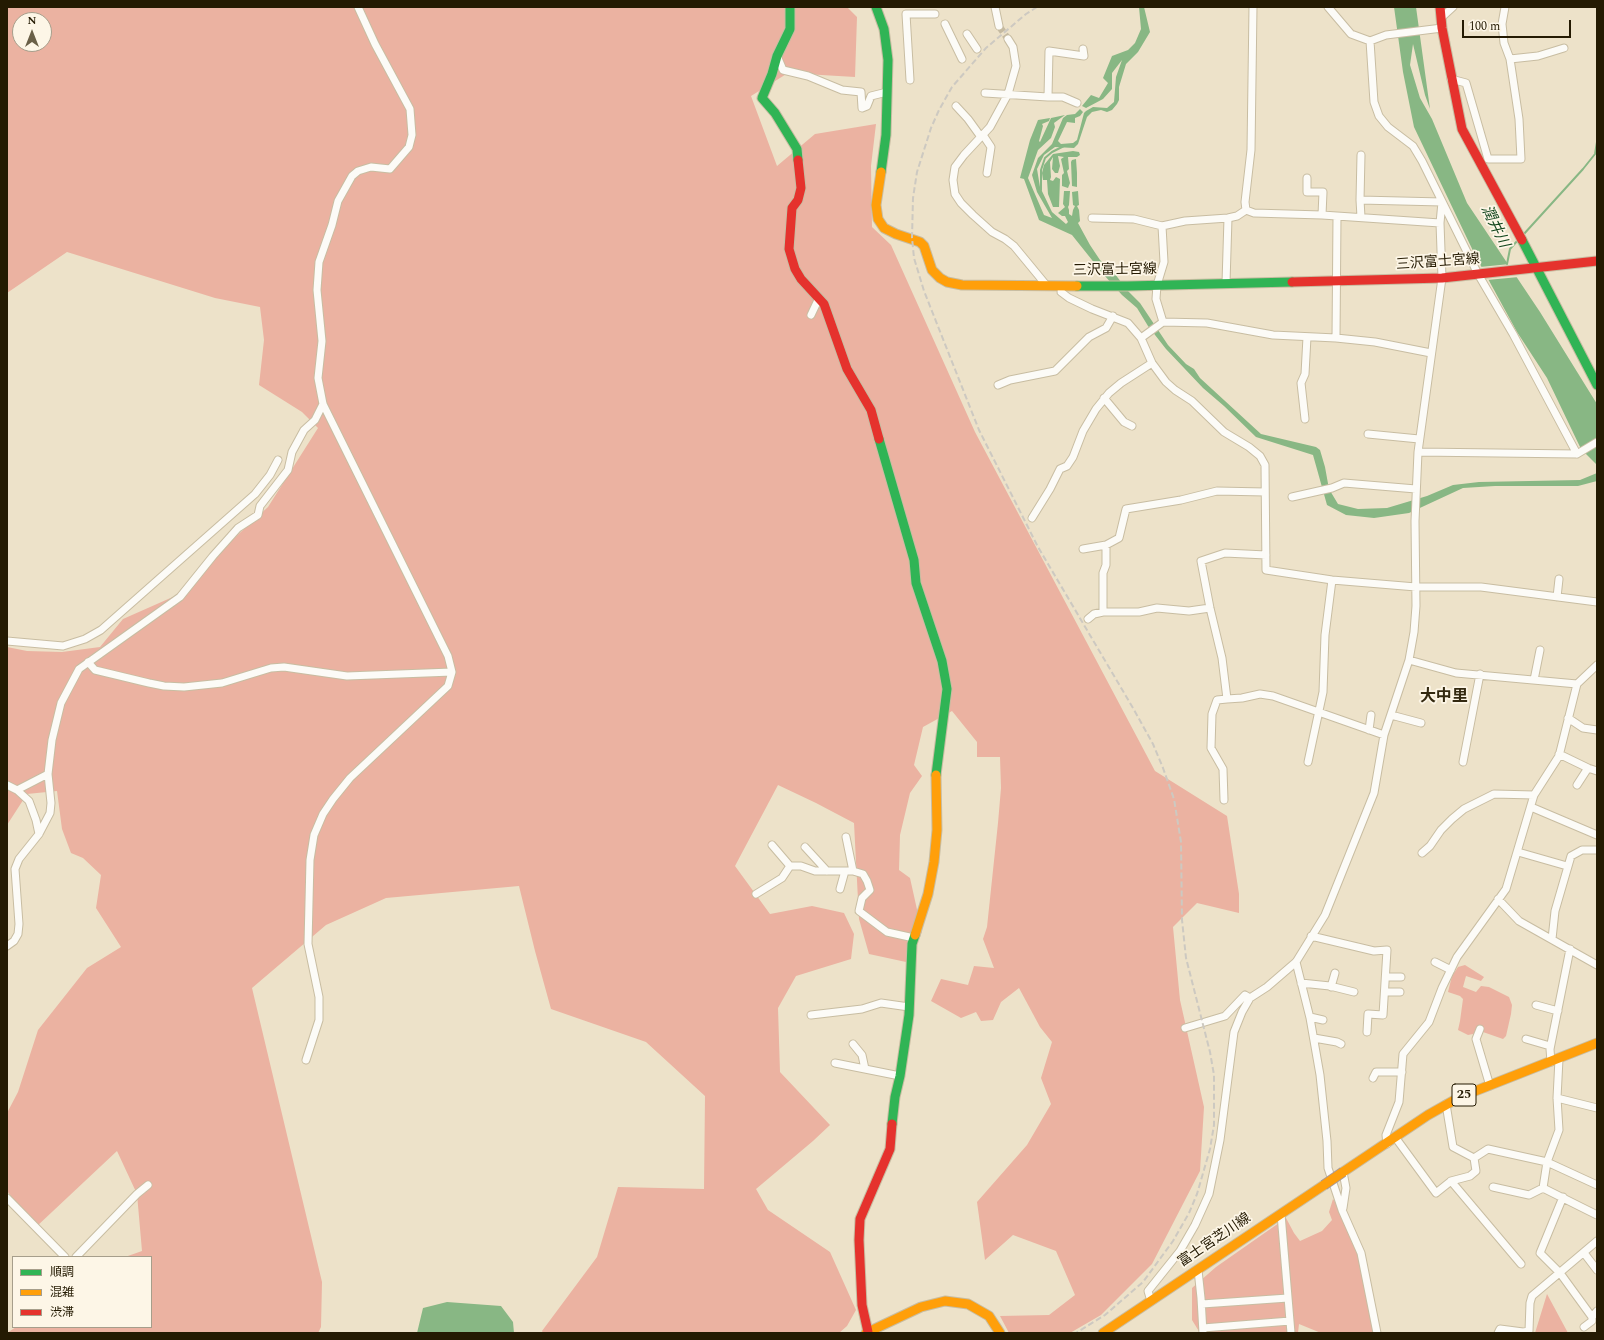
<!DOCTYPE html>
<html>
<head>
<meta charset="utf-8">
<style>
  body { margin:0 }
  #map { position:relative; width:1604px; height:1340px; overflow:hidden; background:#ede2c9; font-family:Spectral,"Noto Sans JP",serif }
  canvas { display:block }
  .frame { position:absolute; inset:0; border:8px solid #241a02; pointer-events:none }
  .legend { position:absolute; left:12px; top:1256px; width:140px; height:72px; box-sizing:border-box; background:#fdf6e7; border:1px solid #a69e8b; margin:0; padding:5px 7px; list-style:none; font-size:12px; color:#241a02 }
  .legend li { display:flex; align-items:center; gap:8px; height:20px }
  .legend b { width:20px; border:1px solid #a69e8b }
  .north { position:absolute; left:12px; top:12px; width:40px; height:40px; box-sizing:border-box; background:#fdf6e7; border:1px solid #a69e8b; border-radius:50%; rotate:0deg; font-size:11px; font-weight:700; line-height:16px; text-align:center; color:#241a02 }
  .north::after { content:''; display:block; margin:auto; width:14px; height:18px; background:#6a6048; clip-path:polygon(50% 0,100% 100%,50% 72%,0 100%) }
  .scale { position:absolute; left:1462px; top:20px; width:109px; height:18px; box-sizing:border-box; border:2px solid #241a02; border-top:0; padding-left:5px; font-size:12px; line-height:14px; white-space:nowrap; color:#241a02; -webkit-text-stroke:3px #fdf6e7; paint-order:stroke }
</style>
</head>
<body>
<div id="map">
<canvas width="1604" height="1340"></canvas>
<div class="frame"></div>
<ul class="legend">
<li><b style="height:5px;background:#30b455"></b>順調</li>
<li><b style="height:5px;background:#ff9f0a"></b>混雑</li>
<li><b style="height:5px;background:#e5322d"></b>渋滞</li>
</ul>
<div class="north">N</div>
<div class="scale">100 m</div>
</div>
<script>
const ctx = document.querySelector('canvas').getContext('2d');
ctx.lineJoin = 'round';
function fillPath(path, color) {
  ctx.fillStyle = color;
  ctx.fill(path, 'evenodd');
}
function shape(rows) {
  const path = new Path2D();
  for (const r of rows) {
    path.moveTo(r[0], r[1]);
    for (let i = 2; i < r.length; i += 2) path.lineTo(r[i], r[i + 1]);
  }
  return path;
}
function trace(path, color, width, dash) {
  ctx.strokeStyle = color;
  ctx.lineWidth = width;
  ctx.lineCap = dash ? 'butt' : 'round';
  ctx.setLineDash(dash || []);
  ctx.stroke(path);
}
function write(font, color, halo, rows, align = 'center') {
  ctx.font = font + ' Spectral,"Noto Sans JP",serif';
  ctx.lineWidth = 3.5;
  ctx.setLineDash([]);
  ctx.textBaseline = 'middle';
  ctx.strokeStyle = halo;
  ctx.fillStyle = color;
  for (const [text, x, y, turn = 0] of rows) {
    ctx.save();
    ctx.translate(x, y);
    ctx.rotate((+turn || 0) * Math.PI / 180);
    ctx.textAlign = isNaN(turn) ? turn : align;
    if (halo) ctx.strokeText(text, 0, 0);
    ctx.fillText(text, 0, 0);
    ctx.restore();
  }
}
const forest = shape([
  [7,7,847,7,857,17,855,77,788,73,751,96,777,166,815,134,876,124,871,166,872,227,891,245,975,432,1155,771,1227,816,1239,894,1239,913,1197,903,1173,927,1180,1000,1204,1107,1200,1171,1152,1264,1101,1315,1070,1333,1009,1333,1000,1316,1049,1315,1075,1295,1056,1251,1013,1235,985,1260,977,1202,1027,1145,1051,1104,1041,1078,1052,1042,1040,1027,1019,988,1001,1002,993,1020,981,1021,976,1012,961,1018,931,1001,941,979,968,985,974,966,994,968,983,939,987,927,998,823,1001,788,1000,757,977,757,977,742,952,711,923,727,914,765,922,776,910,793,900,835,899,870,910,878,922,932,906,962,869,954,859,919,854,823,816,803,778,785,735,866,770,914,812,906,844,913,854,934,851,959,796,976,778,1008,780,1072,830,1125,813,1141,756,1189,768,1210,830,1252,856,1310,847,1326,839,1333,543,1333,542,1331,597,1257,618,1187,704,1189,705,1096,646,1042,551,1009,535,951,519,886,386,898,326,925,252,988,322,1282,321,1327,318,1333,7,1333,16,1327,151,1327,151,1257,125,1257,142,1251,137,1194,117,1151,36,1227,7,1191,7,1113,18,1092,38,1030,87,968,121,947,96,908,101,875,83,858,71,853,62,829,57,791,27,794,7,825,7,647,27,651,62,652,100,647,123,619,175,596,217,554,268,507,318,428,302,412,259,385,264,340,260,307,215,298,67,252,7,293],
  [20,20,44,20,44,44,20,44],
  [1465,965,1484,977,1481,981,1466,976,1463,987,1476,992,1481,986,1489,987,1509,997,1512,1005,1511,1014,1506,1036,1503,1039,1483,1032,1468,1035,1458,1030,1460,1021,1463,999,1460,996,1448,992,1452,976,1458,967],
  [1333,1199,1352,1226,1367,1267,1373,1333,1321,1333,1299,1324,1298,1333,1200,1333,1192,1320,1192,1288,1216,1267,1286,1218,1294,1233,1300,1241,1322,1231,1332,1220,1329,1212],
  [1547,1294,1568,1333,1535,1333]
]);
const water = shape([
  [1139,7,1144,7,1150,32,1138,52,1126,64,1119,87,1119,100,1117,104,1112,110,1107,112,1101,110,1092,112,1087,117,1078,144,1074,148,1055,147,1044,155,1037,169,1040,187,1052,212,1066,224,1068,222,1065,216,1062,216,1058,213,1065,207,1063,204,1064,191,1070,191,1069,205,1068,207,1069,210,1069,214,1072,216,1073,210,1075,206,1073,205,1072,192,1078,191,1079,205,1077,206,1079,210,1080,221,1078,223,1090,245,1100,260,1115,274,1127,290,1140,303,1168,345,1186,364,1194,369,1200,378,1261,434,1316,447,1320,450,1325,467,1329,489,1338,504,1358,509,1387,508,1427,496,1453,485,1479,482,1580,480,1597,473,1597,481,1578,486,1495,486,1463,488,1409,513,1374,518,1346,515,1327,505,1313,455,1256,437,1224,406,1203,388,1166,349,1148,326,1137,308,1122,295,1104,275,1072,235,1039,220,1024,179,1020,178,1030,140,1038,120,1050,118,1049,121,1042,124,1043,126,1039,141,1040,142,1051,118,1065,115,1054,123,1055,127,1051,138,1038,150,1028,178,1044,215,1052,218,1037,192,1032,175,1038,158,1052,144,1063,118,1067,115,1075,114,1080,109,1083,112,1080,116,1075,118,1075,123,1067,122,1058,141,1061,144,1073,143,1077,140,1084,113,1086,111,1093,107,1107,108,1114,102,1116,77,1122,60,1112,73,1112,89,1103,99,1086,108,1082,106,1091,95,1099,98,1108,83,1103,78,1112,56,1128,50,1135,43,1141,29],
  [1394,7,1416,7,1430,109,1425,95,1413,44,1410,65,1420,98,1432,119,1467,203,1540,312,1597,404,1597,465,1581,449,1547,378,1517,332,1475,255,1414,127,1403,72],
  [1073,151,1079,152,1080,155,1077,157,1068,157,1069,169,1067,171,1070,183,1068,188,1062,186,1062,175,1064,173,1061,159,1064,157,1058,156,1060,166,1058,173,1055,173,1052,169,1053,157,1050,162,1051,177,1050,180,1053,181,1056,177,1060,179,1059,207,1053,207,1048,194,1047,180,1043,180,1042,173,1044,165,1053,154],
  [1076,159,1077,173,1077,187,1072,186,1071,162,1072,160],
  [447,1302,501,1306,513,1322,514,1333,417,1333,423,1308]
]);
const pier = shape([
  [1510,264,1519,277,1487,280,1480,267]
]);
const stream = shape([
  [1041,190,1041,170,1045,158,1052,152,1064,146],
  [1523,235,1583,169,1595,154,1597,142],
  [1507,264,1510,249,1518,240]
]);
const streetTunnel = shape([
  [999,26,1008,39]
]);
const street = shape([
  [995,7,999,26],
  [1328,7,1351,34,1370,41,1386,35,1442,28],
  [1441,18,1453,7],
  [945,24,962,59],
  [967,34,977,49],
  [1008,39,1013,47,1016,66,1008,94,990,127,964,155,955,167,953,180,955,194,961,203,973,215,992,232,1005,239,1014,246,1047,286],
  [1370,41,1374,102,1379,116,1388,127,1413,146,1422,161,1478,274,1513,334,1577,454],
  [777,56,783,70,808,76,842,90,861,92,862,108,867,106,871,96,887,92],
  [1510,59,1538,56,1564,48],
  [1451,79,1466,83,1488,159,1521,159,1519,119,1510,59,1504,43,1502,24,1505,7],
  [910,80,906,14,935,14],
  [985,93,1048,97,1049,51,1084,56,1083,49],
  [1048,97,1063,97,1077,103],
  [956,106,968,119,981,137],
  [983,135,991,147,987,173],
  [1361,155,1360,200,1361,217],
  [1307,178,1307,192,1323,192,1322,215],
  [1360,200,1442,202],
  [1246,210,1254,213,1322,215,1440,223],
  [1092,218,1134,219,1162,226,1185,221,1228,218,1237,216,1246,210,1245,202,1251,150,1253,7],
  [1162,226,1164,262,1157,285,1156,299,1163,322,1207,323,1273,335,1336,338,1375,342,1431,353],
  [1226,283,1228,218],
  [1062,286,1061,292,1069,298,1092,309,1128,323,1141,338,1152,363,1166,382,1175,390,1192,401,1224,432,1249,447,1260,456,1265,465,1266,570,1332,580,1416,587,1481,587,1597,602],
  [811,315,819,298],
  [1141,338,1163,322],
  [1336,338,1337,217],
  [998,385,1010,380,1055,371,1089,337,1106,328,1113,316],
  [1104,398,1124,422,1132,426],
  [1305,419,1301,383,1305,374,1307,337],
  [1368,434,1419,439],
  [1418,452,1577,454,1597,442],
  [1292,497,1332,488,1344,483,1416,489],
  [1032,518,1050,489,1060,469,1067,466,1073,457,1083,431,1096,409,1109,393,1121,383,1152,363],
  [1083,549,1106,545,1119,538,1126,509,1181,500,1217,491,1265,492],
  [1266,555,1225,553,1201,561,1210,608,1222,658,1227,699,1242,698,1260,694,1273,696,1384,735],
  [1557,597,1559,579],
  [1103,612,1103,573,1106,565,1106,545],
  [1088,619,1094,614,1103,612,1139,612,1157,608,1189,611,1210,608],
  [7,641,63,646,85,639,101,630,255,494,270,475,278,460],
  [1409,660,1456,673,1577,684],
  [88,662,95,670,149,683,164,686,184,687,222,683,271,668,284,667,347,676,452,672],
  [1534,680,1540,650],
  [1391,715,1421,723],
  [1568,718,1583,728,1597,730],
  [1369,730,1371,715],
  [1559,754,1588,768,1577,785],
  [1308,762,1323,692,1325,635,1332,580],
  [1463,762,1480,674],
  [1588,768,1597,771],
  [7,785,17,790,29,801,36,820,39,834],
  [17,790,48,774],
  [1224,800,1223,769,1211,748,1212,714,1217,700,1227,699],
  [1531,807,1597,835],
  [846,837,853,871],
  [772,845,790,866],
  [805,847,827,871],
  [1518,852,1567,866],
  [1422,853,1430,846,1441,830,1452,819,1464,809,1494,794,1534,795],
  [840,889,845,871],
  [756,894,782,878,790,866,801,866,815,871,853,871,863,874,867,881,870,890,862,898,859,911,887,932,914,938],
  [1498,899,1519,921,1597,965],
  [1311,936,1374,951,1387,950,1383,1015,1368,1014,1367,1032],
  [1552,939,1555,911,1571,856,1582,850,1597,850],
  [7,946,14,941,18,934,19,924,15,869,19,859,39,834,50,813,51,803,48,774,52,740,61,703,79,669,180,597,213,556,238,528,258,515,260,506,288,470,292,452,304,430,315,420,323,404],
  [1296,962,1310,1018,1320,1075,1327,1141,1328,1168,1342,1210,1361,1253,1377,1333],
  [1435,962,1451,970],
  [1386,977,1401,977],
  [1301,983,1330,986,1354,992],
  [1331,987,1335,973],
  [1385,992,1400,992],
  [1536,1005,1558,1011],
  [811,1015,862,1009,881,1003,909,1007],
  [1310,1017,1323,1020],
  [1185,1028,1225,1016,1245,995,1250,998],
  [1480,1029,1476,1039,1490,1086],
  [1314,1038,1337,1042,1341,1044],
  [1526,1039,1550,1046],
  [853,1044,862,1055,865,1069],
  [1559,1059,1557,1098,1559,1130,1547,1162,1543,1188,1597,1215],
  [306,1060,319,1020,319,997,308,944,310,860,314,835,323,814,333,799,350,778,448,686,452,672,448,656,323,404,318,378,322,341,317,290,319,262,332,225,338,201,352,176,358,171,371,167,390,169,409,147,412,135,410,109,375,44,358,7],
  [1551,1062,1550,1049,1570,949],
  [835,1063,900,1076],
  [1373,1078,1376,1072,1402,1072],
  [1557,1098,1597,1108],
  [1446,1104,1453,1147,1474,1158,1488,1149,1547,1162,1597,1185],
  [1395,1137,1436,1193,1451,1181,1521,1264],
  [1387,1144,1386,1135,1399,1102,1403,1054,1429,1022,1442,988,1457,957,1506,889,1534,795,1559,756,1577,684,1597,665],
  [1451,1181,1470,1176,1476,1171,1474,1158],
  [1493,1187,1529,1195,1543,1188],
  [1563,1197,1540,1253,1560,1273,1592,1317,1597,1311],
  [7,1198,65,1257],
  [1343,1208,1346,1188,1343,1172],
  [1281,1214,1291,1333],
  [1584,1253,1597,1270],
  [76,1257,137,1194,148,1185],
  [1198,1270,1201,1298,1203,1333],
  [1151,1301,1148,1291,1180,1251,1195,1225,1209,1194,1220,1140,1234,1032,1242,1012,1250,998,1267,987,1296,962,1325,915,1374,793,1384,735,1409,660,1414,632,1416,606,1415,521,1418,452,1442,278,1440,223,1442,202],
  [1202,1304,1288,1298],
  [1584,1327,1592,1321,1592,1317],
  [1203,1328,1290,1321],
  [1498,1333,1500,1329,1523,1332,1529,1331,1530,1303,1532,1296,1597,1241]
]);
const fast = shape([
  [790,7,790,29,777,56,772,74,762,98,775,113,797,149,798,160],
  [876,7,884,29,888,60,886,135,881,172],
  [1522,240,1597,385],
  [1077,286,1128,286,1292,282],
  [879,439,914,560,916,583,942,661,947,689,936,775],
  [892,1124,895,1097,900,1076,909,1015,912,944,915,935]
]);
const slow = shape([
  [881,172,876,205,878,219,884,228,896,234,920,242,924,246,932,270,940,278,947,282,962,285,1077,286],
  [915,935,928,894,934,862,937,830,936,775],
  [1343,1172,1428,1115,1460,1097,1597,1043],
  [866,1333,921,1307,945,1301,968,1304,989,1316,1000,1333],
  [1103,1333,1324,1185]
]);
const jam = shape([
  [1440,7,1442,28,1462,129,1522,240],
  [798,160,801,188,798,200,792,208,789,249,795,269,801,279,824,304,847,369,871,410,879,439],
  [1292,282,1442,278,1597,261],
  [868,1332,862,1305,859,1240,860,1219,890,1149,892,1124]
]);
const rail = shape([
  [1037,7,1026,14,986,48,952,87,939,110,931,128,917,172,913,198,912,238,914,258,924,291,979,430,1038,547,1133,708,1153,744,1163,768,1174,799,1181,842,1182,920,1186,958,1210,1052,1214,1075,1214,1125,1210,1149,1197,1194,1189,1213,1173,1241,1143,1282,1105,1315,1076,1333]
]);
const slowBridge = shape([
  [1324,1185,1343,1172]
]);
const shields = [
  [1464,1095,24]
];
const shieldNames = [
  ["25",1464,1095]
];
const streetNames = [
  ["三沢富士宮線",1438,263,-4],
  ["三沢富士宮線",1115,271,-1],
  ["富士宮芝川線",1215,1241,-34]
];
const waterNames = [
  ["潤井川",1494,227,64]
];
const quarterNames = [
  ["大中里",1444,698]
];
fillPath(forest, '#ebb2a1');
fillPath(water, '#88b784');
fillPath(pier, '#ede2c9');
trace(stream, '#88b784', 2);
trace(streetTunnel, '#c5baa1', 7, [7, 3.5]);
trace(street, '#c8bda2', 9);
trace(fast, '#c8bda2', 11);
trace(slow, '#c8bda2', 11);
trace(jam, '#c8bda2', 11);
trace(street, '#fcfbf7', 7);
trace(fast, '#30b455', 9);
trace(slow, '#ff9f0a', 9);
trace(jam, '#e5322d', 9);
trace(rail, '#cdc9c1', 2, [6, 3]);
trace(slowBridge, '#a99896', 11, []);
trace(slowBridge, '#ff9f0a', 9);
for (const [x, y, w] of shields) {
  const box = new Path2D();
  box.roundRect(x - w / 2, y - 11, w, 22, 3);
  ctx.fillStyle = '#fdf6e7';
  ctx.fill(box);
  trace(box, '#241a02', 1);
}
write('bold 13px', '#241a02', null, shieldNames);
write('14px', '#241a02', '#fdf6e7', streetNames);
write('italic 15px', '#15481f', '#fdf6e7', waterNames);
write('bold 16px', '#332910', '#fdf6e7', quarterNames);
</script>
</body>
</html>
